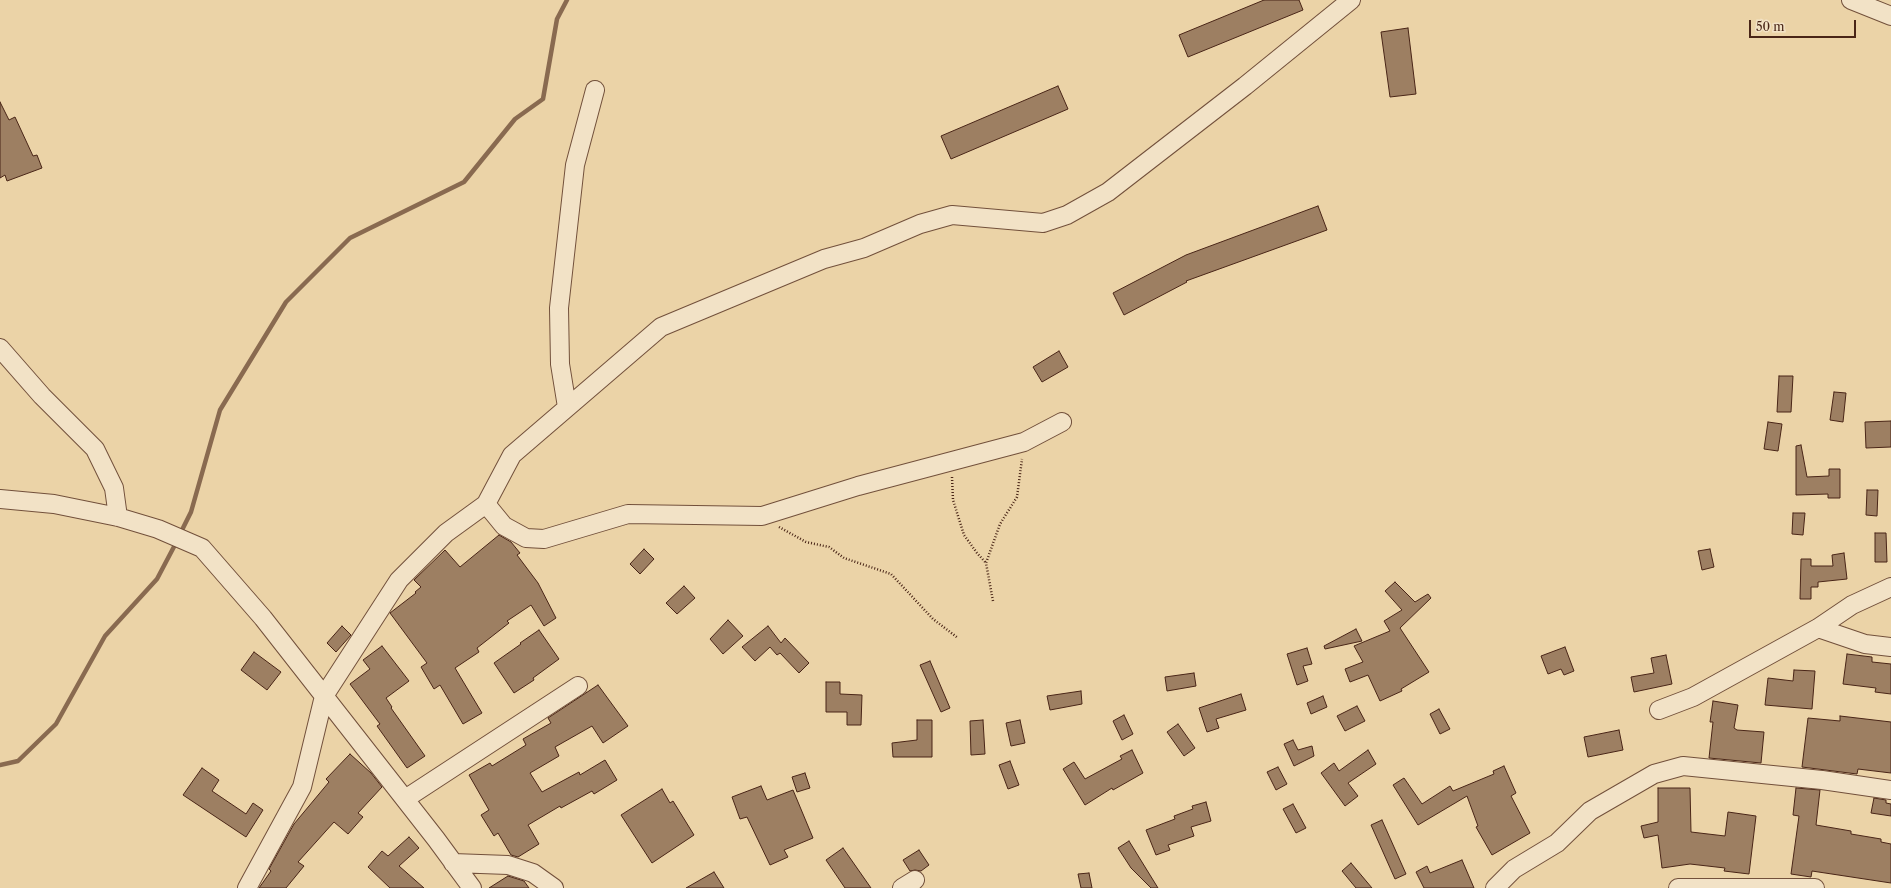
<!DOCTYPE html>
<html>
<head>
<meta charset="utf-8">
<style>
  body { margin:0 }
  #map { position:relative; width:1891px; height:888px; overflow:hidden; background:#ebd3a7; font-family:"Libre Caslon Text",serif }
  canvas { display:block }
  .scale { position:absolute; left:1749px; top:20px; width:107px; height:18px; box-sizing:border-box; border:2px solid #492517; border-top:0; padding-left:5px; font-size:12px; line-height:14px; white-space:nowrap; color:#492517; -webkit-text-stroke:3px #f2e2c6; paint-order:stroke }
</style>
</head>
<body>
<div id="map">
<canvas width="1891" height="888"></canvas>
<div class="scale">50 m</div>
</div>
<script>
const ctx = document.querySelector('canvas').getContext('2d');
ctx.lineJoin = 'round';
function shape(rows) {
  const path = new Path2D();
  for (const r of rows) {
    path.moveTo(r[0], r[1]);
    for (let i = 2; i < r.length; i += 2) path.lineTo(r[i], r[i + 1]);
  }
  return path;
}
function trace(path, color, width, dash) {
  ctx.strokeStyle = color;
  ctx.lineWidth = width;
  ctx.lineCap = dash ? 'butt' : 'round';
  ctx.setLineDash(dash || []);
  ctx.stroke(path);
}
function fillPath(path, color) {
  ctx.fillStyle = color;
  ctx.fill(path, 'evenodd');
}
const stream = shape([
  [180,534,191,512,220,410,286,302,350,238,464,182,515,119,543,99,557,19,567,0],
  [0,765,18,761,56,724,105,636,157,579,177,541]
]);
const building = shape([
  [1264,0,1299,0,1303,10,1188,57,1179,35,1264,0],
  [1408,28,1416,94,1390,97,1381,32,1408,28],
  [1058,86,1068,109,951,159,941,136,1058,86],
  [0,102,9,120,15,117,33,156,37,155,42,168,7,181,5,175,0,178,0,102],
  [1318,206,1327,230,1186,281,1187,282,1124,315,1113,293,1186,255,1318,206],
  [1059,351,1068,367,1042,382,1033,367,1059,351],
  [1779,376,1793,376,1791,412,1777,412,1779,376],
  [1834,392,1846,393,1843,422,1830,420,1834,392],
  [1891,421,1891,447,1866,448,1865,422,1891,421],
  [1768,422,1782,424,1778,451,1764,449,1768,422],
  [1801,445,1807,477,1829,476,1829,469,1840,469,1840,498,1828,498,1828,494,1796,495,1796,446,1801,445],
  [1867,490,1878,490,1877,516,1866,515,1867,490],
  [1793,513,1805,513,1803,535,1792,534,1793,513],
  [1875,533,1886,533,1887,562,1875,562,1875,533],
  [499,535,511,542,520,553,517,555,538,583,556,618,544,626,531,605,507,621,509,623,477,648,479,652,455,668,482,713,463,724,440,685,434,689,421,667,427,663,390,613,416,593,415,592,421,587,414,580,445,550,460,567,499,535],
  [644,549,654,559,640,574,630,564,644,549],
  [1710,549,1714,567,1702,570,1698,551,1710,549],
  [1844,553,1847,579,1818,582,1818,587,1811,587,1811,599,1800,599,1801,559,1811,559,1811,566,1833,566,1832,555,1844,553],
  [1395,582,1415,602,1428,594,1431,598,1400,628,1429,672,1401,689,1402,691,1380,701,1368,675,1350,682,1345,669,1363,662,1354,646,1390,631,1384,621,1402,610,1385,591,1395,582],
  [684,586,695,598,677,614,666,603,684,586],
  [728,620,743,636,723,654,710,639,728,620],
  [342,626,351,635,336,652,327,643,342,626],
  [768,626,781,643,785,638,809,663,799,673,780,653,777,655,770,647,755,661,742,647,768,626],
  [1356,629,1362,641,1325,649,1324,646,1356,629],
  [539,630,559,659,533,678,534,680,514,693,494,663,521,644,520,643,539,630],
  [382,646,409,681,386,698,392,707,391,708,425,756,407,768,377,726,380,724,350,684,370,669,363,660,382,646],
  [1565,647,1574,671,1564,675,1561,669,1548,674,1541,656,1565,647],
  [1307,648,1312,664,1303,666,1308,681,1297,685,1287,654,1307,648],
  [254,652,281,672,267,690,241,670,254,652],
  [1847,654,1872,657,1872,662,1891,664,1891,694,1875,692,1876,688,1843,684,1847,654],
  [1666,655,1672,684,1634,692,1631,677,1654,673,1651,658,1666,655],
  [930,661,950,708,941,712,920,665,930,661],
  [1794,670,1815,671,1812,709,1765,705,1768,678,1793,681,1794,670],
  [1194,673,1196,686,1167,691,1165,677,1194,673],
  [826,682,840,682,840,694,862,695,861,725,847,725,847,712,826,712,826,682],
  [598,685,628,726,603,743,592,726,555,747,559,756,530,773,542,792,579,772,580,775,605,760,617,780,594,794,592,791,561,808,560,806,528,825,539,844,518,857,511,855,498,833,494,836,481,815,489,810,469,775,490,763,492,766,526,745,523,739,551,723,548,718,598,685],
  [1081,691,1082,704,1050,710,1047,696,1081,691],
  [1241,694,1246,710,1216,719,1219,728,1207,732,1199,708,1241,694],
  [1323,696,1327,707,1311,714,1307,703,1323,696],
  [1713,701,1738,705,1734,728,1737,730,1764,732,1761,763,1709,758,1713,722,1710,722,1713,701],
  [1357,706,1365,721,1345,731,1337,716,1357,706],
  [1439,709,1450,729,1440,734,1430,714,1439,709],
  [1124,715,1133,734,1122,740,1113,721,1124,715],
  [1840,716,1891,722,1891,773,1858,769,1857,774,1802,767,1808,718,1840,721,1840,716],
  [917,720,932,720,932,757,893,757,892,743,917,740,917,720],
  [983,720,985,754,971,755,970,721,983,720],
  [1020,720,1025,743,1011,746,1006,723,1020,720],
  [1178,724,1195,748,1184,756,1167,732,1178,724],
  [1619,730,1623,750,1588,757,1584,737,1619,730],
  [1293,740,1298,750,1312,746,1314,756,1294,766,1284,744,1293,740],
  [1132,750,1143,773,1113,790,1112,788,1085,805,1063,769,1074,762,1085,779,1122,759,1120,756,1132,750],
  [1368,750,1376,764,1348,783,1358,796,1345,806,1321,773,1334,763,1339,771,1368,750],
  [350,754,371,773,382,787,358,813,363,817,348,834,334,822,298,862,304,866,286,888,259,888,271,871,269,869,294,824,329,782,326,779,350,754],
  [1010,761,1019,785,1008,789,999,765,1010,761],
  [1504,766,1516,793,1511,796,1530,833,1492,855,1476,827,1478,826,1467,796,1418,825,1393,785,1404,778,1422,804,1450,786,1453,791,1494,774,1493,771,1504,766],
  [1278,767,1287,784,1276,790,1267,772,1278,767],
  [202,768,219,780,212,791,246,814,253,803,263,810,246,837,183,795,202,768],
  [805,773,810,788,797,792,792,777,805,773],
  [761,786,767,800,793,790,813,838,784,850,788,857,770,865,747,817,740,819,732,797,761,786],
  [1658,788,1690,788,1691,832,1725,836,1728,812,1756,816,1749,874,1724,871,1725,868,1690,864,1662,868,1658,835,1644,838,1641,826,1658,822,1658,788],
  [1796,788,1820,790,1816,825,1851,831,1851,834,1881,839,1881,842,1891,844,1891,883,1812,871,1811,877,1791,874,1799,816,1793,815,1796,788],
  [662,789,670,803,673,801,694,835,652,863,621,815,662,789],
  [1874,798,1886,800,1886,803,1891,804,1891,816,1871,813,1874,798],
  [1206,802,1211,821,1191,827,1194,836,1168,845,1170,850,1156,855,1146,830,1175,819,1174,816,1193,809,1192,806,1206,802],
  [1293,804,1306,828,1296,833,1283,809,1293,804],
  [1382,820,1406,874,1395,879,1371,825,1382,820],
  [409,837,419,848,399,866,424,888,390,888,368,867,382,851,388,856,409,837],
  [1129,841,1158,888,1151,888,1131,868,1118,848,1129,841],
  [843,848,871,888,845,888,826,860,843,848],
  [919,850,929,865,921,871,915,870,910,871,903,860,919,850],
  [1462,860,1474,888,1424,888,1416,872,1427,866,1430,873,1462,860],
  [1351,863,1372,888,1356,888,1342,871,1351,863],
  [714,872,724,888,686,888,714,872],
  [1089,873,1092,888,1081,888,1078,874,1089,873],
  [508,876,524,881,529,888,489,888,508,876]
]);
const path = shape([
  [952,477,953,500,964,535,977,553,986,563],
  [779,527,806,542,829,547,844,558,891,574,933,619,958,638],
  [993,601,986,563,1000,524,1017,497,1022,459]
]);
const minor = shape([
  [1851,0,1891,16],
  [0,348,42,396,95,449,114,488,118,517],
  [567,407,560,364,559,308,575,165,595,90],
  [0,499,54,504,118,517,158,529,202,548,263,618,436,839,472,888],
  [486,504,504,526,526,538,544,539,628,514,762,516,858,486,1024,442,1062,422],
  [1818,628,1865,644,1891,647],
  [1659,710,1693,697,1818,628,1852,605,1891,587],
  [405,799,578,686],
  [453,863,508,865,533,873,554,888],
  [247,888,302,787,324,696,399,580,446,533,486,504,512,455,661,327,824,259,864,248,920,224,952,215,1043,223,1067,215,1108,192,1245,86,1351,0],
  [902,888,915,880],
  [1495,888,1514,869,1557,843,1590,811,1654,774,1683,766,1822,780,1891,790],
  [1678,888,1815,888]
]);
trace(stream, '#896a50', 4.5);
fillPath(building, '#9d7f62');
trace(building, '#492517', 1);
trace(minor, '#72503b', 20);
trace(path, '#492517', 2.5, [1, 2]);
trace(minor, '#f2e2c6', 18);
</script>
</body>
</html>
